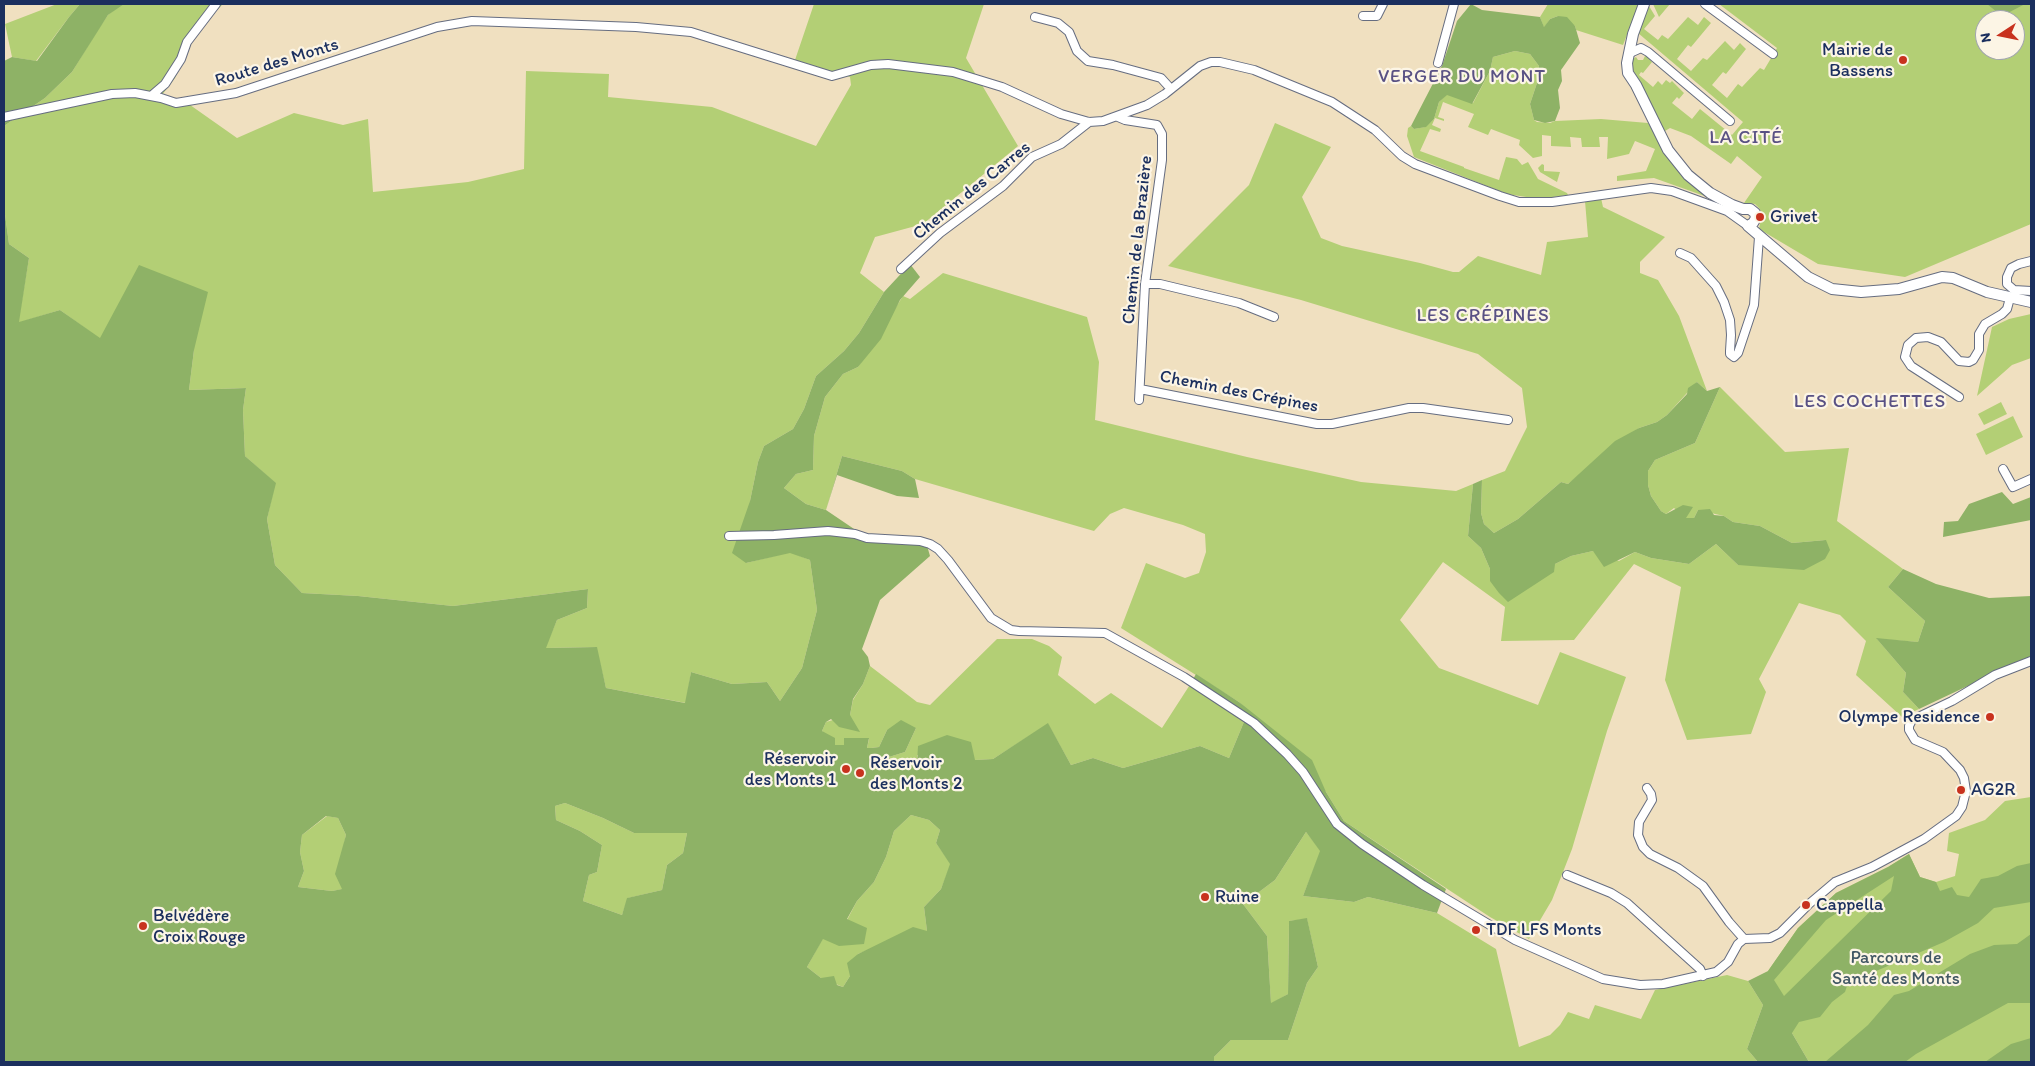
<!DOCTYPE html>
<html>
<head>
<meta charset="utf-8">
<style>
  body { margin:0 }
  #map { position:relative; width:2035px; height:1066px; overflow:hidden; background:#f0e0c0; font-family:Itim,sans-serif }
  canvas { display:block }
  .frame { position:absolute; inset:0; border:5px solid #1b2f5e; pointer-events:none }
  .north { position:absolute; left:1975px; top:10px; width:50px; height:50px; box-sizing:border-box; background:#fcf5e5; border:1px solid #a2a6af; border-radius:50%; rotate:259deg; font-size:14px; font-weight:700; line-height:20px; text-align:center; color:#1b2f5e }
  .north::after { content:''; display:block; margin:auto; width:18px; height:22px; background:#c8321e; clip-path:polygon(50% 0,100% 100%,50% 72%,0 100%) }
</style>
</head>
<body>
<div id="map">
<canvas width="2035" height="1066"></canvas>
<div class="frame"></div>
<div class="north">N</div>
</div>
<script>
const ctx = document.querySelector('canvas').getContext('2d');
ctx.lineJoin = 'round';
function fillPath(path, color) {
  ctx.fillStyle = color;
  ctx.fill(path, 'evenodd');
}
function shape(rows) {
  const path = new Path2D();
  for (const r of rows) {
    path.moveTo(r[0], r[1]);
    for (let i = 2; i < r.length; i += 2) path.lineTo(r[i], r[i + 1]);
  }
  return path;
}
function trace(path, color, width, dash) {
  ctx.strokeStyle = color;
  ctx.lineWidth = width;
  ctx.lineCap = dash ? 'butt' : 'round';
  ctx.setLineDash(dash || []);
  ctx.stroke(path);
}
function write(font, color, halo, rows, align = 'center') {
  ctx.font = font + ' Itim,sans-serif';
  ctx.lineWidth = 4.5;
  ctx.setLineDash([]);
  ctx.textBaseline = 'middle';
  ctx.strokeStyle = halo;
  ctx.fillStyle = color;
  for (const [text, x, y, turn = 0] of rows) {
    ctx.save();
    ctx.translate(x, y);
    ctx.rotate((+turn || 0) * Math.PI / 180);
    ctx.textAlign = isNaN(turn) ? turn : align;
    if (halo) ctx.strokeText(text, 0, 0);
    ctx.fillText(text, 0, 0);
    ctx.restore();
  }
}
const green = shape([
  [57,4,80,4,69,17,36,61,12,57,5,24],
  [121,4,223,4,199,28,175,78,162,95,183,100,237,138,294,113,343,125,368,119,373,192,468,182,524,169,526,71,609,74,608,97,712,107,816,146,851,85,850,77,795,60,814,4,984,4,966,58,1018,146,923,224,875,237,860,273,884,292,859,333,844,351,816,376,804,409,793,429,764,446,758,462,750,501,746,563,790,552,810,560,817,610,802,668,780,701,767,682,732,684,691,672,686,703,606,688,596,647,545,648,557,620,587,608,588,589,453,606,358,596,302,593,275,565,267,519,275,483,245,456,243,410,246,388,189,390,194,350,100,339,60,310,18,323,29,258,9,244,4,207,4,126,45,98,72,72,97,31,108,15],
  [1548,4,1639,4,1623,45,1576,30,1575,26,1558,16,1550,19,1544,28,1540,17],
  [1653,4,1670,4,1659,17],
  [1719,4,2031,4,2031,224,1905,277,1818,264,1759,229,1762,213,1759,208,1755,204,1744,203,1762,177,1737,156,1731,164,1691,136,1670,128,1665,131,1657,118,1640,81,1632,69,1633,59,1636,57,1638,60,1643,60,1645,56,1648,57,1652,62,1643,73,1641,72,1639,75,1653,87,1658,81,1662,85,1666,80,1670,83,1672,81,1684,93,1679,99,1677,97,1672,103,1692,119,1700,109,1732,135,1743,122,1638,33,1649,6,1655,16,1644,29,1658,40,1662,35,1668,39,1688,17,1698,25,1704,17,1711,23,1691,47,1688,45,1677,59,1691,71,1703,58,1707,60,1725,41,1734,50,1740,43,1746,49,1726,74,1723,72,1712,85,1727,98,1738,84,1742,87,1760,68,1764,70,1777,48],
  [1985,20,2015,20,2015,50,1985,50],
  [1515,51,1530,54,1539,66,1537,83,1530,104,1534,120,1537,122,1550,123,1555,121,1601,119,1648,123,1674,166,1685,178,1713,199,1654,178,1617,181,1617,176,1646,171,1655,149,1635,141,1629,154,1607,159,1608,137,1599,137,1600,147,1582,147,1581,138,1570,137,1571,147,1551,146,1551,136,1542,135,1542,156,1533,158,1519,145,1520,140,1491,129,1488,135,1468,127,1474,114,1443,102,1438,117,1444,119,1444,121,1435,118,1432,125,1441,129,1440,132,1430,129,1420,151,1464,167,1464,168,1499,180,1506,157,1517,159,1522,165,1528,162,1538,179,1567,193,1568,195,1539,199,1507,194,1414,157,1407,136,1408,128,1411,126,1414,129,1425,127,1434,119,1439,102,1447,94,1473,103,1490,71,1493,57],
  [1275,123,1331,147,1302,197,1321,238,1342,246,1420,263,1453,272,1459,272,1478,256,1541,275,1547,242,1588,237,1585,201,1601,198,1603,207,1665,237,1640,262,1640,273,1658,280,1679,316,1707,391,1697,382,1667,415,1657,422,1639,428,1568,484,1561,482,1518,519,1494,533,1484,524,1481,513,1482,480,1505,471,1527,427,1522,388,1478,354,1301,300,1168,266,1249,185],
  [1542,164,1544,165,1544,171,1560,172,1557,182,1540,172,1538,168],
  [943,273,1087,317,1099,362,1095,420,1247,457,1361,482,1456,491,1473,484,1468,536,1481,548,1490,569,1490,581,1555,564,1571,556,1593,551,1619,561,1635,552,1651,558,1689,564,1716,544,1738,565,1826,540,1792,543,1760,526,1733,522,1724,516,1698,510,1694,518,1686,518,1674,508,1666,514,1661,511,1651,496,1648,485,1648,471,1655,460,1695,443,1720,387,1785,452,1849,448,1837,521,1903,569,1888,587,1925,621,1918,642,1877,639,1906,673,1903,692,1919,709,1902,717,1856,675,1866,641,1840,615,1799,603,1759,679,1766,692,1751,734,1687,740,1665,680,1681,587,1634,564,1574,640,1501,641,1505,607,1443,562,1400,620,1439,668,1538,705,1560,652,1626,677,1607,731,1572,849,1552,900,1529,939,1490,917,1344,821,1326,792,1239,702,1121,628,1146,563,1185,578,1199,573,1206,552,1205,534,1183,525,1124,508,1110,514,1094,531,915,479,902,471,842,456,826,510,806,504,784,488,796,474,813,470,814,436,825,397,843,374,858,367,903,296,910,299],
  [2031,314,2031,358,2012,365,1977,396,1992,327,2009,319],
  [2001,402,2007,414,1984,425,1978,414],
  [2013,416,2023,437,1986,455,1976,434],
  [997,639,1032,639,1049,646,1062,657,1058,675,1095,704,1111,693,1162,728,1193,680,1246,717,1229,758,1200,746,1123,768,1093,758,1071,765,1048,724,993,759,975,760,917,755,917,764,903,767,882,763,889,757,905,752,916,728,887,730,879,747,871,748,867,748,869,739,844,738,844,745,835,745,822,731,826,722,850,715,853,700,863,684,870,666,917,702,930,705],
  [2031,797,2031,1062,1809,1062,1792,1033,1768,971,1798,928,1836,893,1888,867,1909,854,1920,877,1936,882,1955,876,1959,854,1947,851,1949,833,1985,820,2005,801],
  [565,803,603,818,634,833,687,833,683,853,667,865,662,890,628,898,622,915,583,901,589,875,597,872,602,845,580,831,556,820,555,806],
  [911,815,929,820,940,830,936,843,951,864,941,889,924,907,927,931,875,947,858,954,850,976,843,987,821,978,807,967,823,938,847,920,857,901,874,882,886,857,894,831],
  [327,816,338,818,346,835,342,854,343,889,332,891,298,887,304,871,300,852,302,835],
  [1306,832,1321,851,1303,896,1354,902,1368,897,1437,913,1496,949,1519,1047,1550,1035,1560,1025,1568,1012,1589,1019,1595,1005,1641,1019,1655,990,1727,975,1748,981,1763,1005,1747,1049,1758,1062,1214,1062,1214,1057,1231,1040,1288,1040,1307,983,1318,967,1307,919,1289,921,1288,994,1271,1004,1267,936,1243,904,1275,880]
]);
const forest = shape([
  [80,4,124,4,108,15,72,72,45,98,4,126,4,61,12,57,37,61,69,17],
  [1471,4,1482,10,1540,17,1544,27,1550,19,1558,16,1567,17,1575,26,1580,43,1561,70,1562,81,1558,90,1560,108,1555,121,1545,123,1534,120,1530,104,1537,83,1539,66,1530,54,1515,51,1493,57,1490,71,1472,104,1447,95,1439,102,1434,119,1426,127,1414,129,1411,126,1442,66,1457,21],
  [1987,4,2025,4,2002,16],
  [4,207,9,244,29,258,19,322,60,310,100,338,139,265,208,292,194,350,189,390,246,388,243,410,245,456,276,483,267,519,275,565,302,593,358,596,453,606,588,589,587,608,557,620,546,648,597,647,606,688,685,703,691,672,732,684,767,682,780,701,802,668,817,610,810,560,790,553,746,563,732,553,750,501,758,462,764,446,793,429,804,409,816,376,844,351,859,333,884,292,910,264,920,277,900,300,881,339,858,367,843,374,825,397,814,436,813,470,796,474,784,488,806,504,826,510,842,456,902,471,915,479,919,498,897,496,837,475,826,510,860,533,894,542,916,536,926,542,930,556,880,600,862,649,868,657,870,666,863,684,853,699,850,715,860,732,839,727,831,719,826,722,822,731,835,738,835,745,844,745,844,738,869,738,867,748,871,748,879,747,887,730,901,720,916,728,905,752,889,757,882,762,903,767,917,764,918,746,947,735,971,742,975,760,993,759,1048,723,1071,765,1093,758,1123,768,1200,746,1229,758,1246,717,1192,681,1196,674,1239,702,1312,760,1326,792,1344,821,1446,889,1437,913,1368,897,1354,902,1303,896,1320,851,1306,832,1275,880,1243,904,1267,936,1271,1003,1288,994,1289,921,1307,918,1318,967,1307,983,1288,1040,1231,1040,1214,1057,1214,1062,4,1062],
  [565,803,603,818,634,833,687,833,683,853,667,865,662,890,627,898,622,915,583,901,589,875,597,872,602,845,580,831,556,820,555,806],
  [911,815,929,820,940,830,936,843,950,864,941,889,924,907,927,931,913,927,858,954,847,963,850,976,843,987,837,985,834,976,821,978,807,967,823,939,839,946,864,944,867,928,847,919,857,901,874,882,886,857,894,831],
  [326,816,338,818,346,835,335,874,342,889,332,891,298,887,304,871,300,852,302,835],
  [1697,382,1707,391,1720,387,1695,443,1655,460,1648,471,1648,485,1651,496,1661,511,1666,514,1683,505,1693,507,1686,518,1694,518,1698,510,1710,509,1714,515,1724,516,1733,522,1760,526,1792,543,1826,540,1830,550,1825,559,1804,570,1738,565,1716,544,1689,564,1651,558,1635,552,1604,567,1593,551,1571,556,1555,564,1554,572,1508,602,1499,593,1490,581,1490,569,1481,548,1468,536,1473,484,1482,480,1481,513,1484,524,1494,533,1518,519,1561,482,1568,484,1615,441,1639,428,1657,422,1667,415,1687,394,1688,388],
  [2002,492,2013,504,2031,497,2031,520,1943,537,1944,522,1958,521,1969,504],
  [1903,569,1936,584,1989,598,2031,596,2031,656,1919,709,1903,692,1906,673,1876,638,1918,642,1925,621,1888,587],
  [1909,854,1920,877,1936,882,1940,891,1952,887,1957,895,1969,897,1981,879,1998,876,2017,866,2031,863,2031,902,1994,908,1978,923,1944,942,1848,983,1845,992,1832,1002,1820,1017,1799,1022,1792,1033,1809,1062,1758,1062,1747,1049,1763,1005,1748,981,1768,971,1798,928,1836,893,1888,867],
  [1894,876,1891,891,1784,996,1774,980,1826,920],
  [2031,934,2031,1003,2008,1003,1916,1054,1905,1062,1825,1062,1868,1025,1894,995,1909,991,1970,954,1994,945,2017,944],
  [2031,1038,2031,1062,1985,1062,2011,1044]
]);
const minor = shape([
  [1705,4,1773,54],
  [1363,16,1377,16,1383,4],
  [1035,17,1058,23,1069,32,1077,51,1088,61,1113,65,1161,78,1171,89],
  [1630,53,1641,48,1648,52,1730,121],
  [1438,63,1454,4],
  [151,96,165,84,181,59,187,42,216,4],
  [4,117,112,94,135,93,161,98,176,103,236,93,437,27,472,21,636,27,691,32,832,76,871,65,888,64,953,72,1002,87,1061,114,1089,122,1103,121,1147,105,1165,94,1200,66,1211,62,1220,62,1254,70,1332,102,1375,130,1402,156,1415,164,1500,196,1519,202,1552,202,1651,188,1672,191,1727,211,1748,226],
  [1118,117,1125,120,1157,125,1162,134,1162,160,1145,284,1139,400],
  [1680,253,1691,258,1716,286,1724,302,1730,320,1731,335,1730,351,1730,354,1734,357,1738,353,1754,305,1759,237],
  [2031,261,2019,264,2011,268,2007,277,2007,284,2014,290,2031,291],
  [901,269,940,233,1003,186,1032,157,1061,144,1089,122],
  [1145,284,1160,284,1239,303,1274,317],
  [1140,389,1317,424,1332,424,1409,408,1423,408,1508,420],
  [1959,397,1911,366,1905,357,1908,345,1916,338,1928,337,1941,342,1959,361,1969,362,1973,360,1979,350,1979,334,1985,324,2002,314,2007,309,2010,298],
  [2003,469,2013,487,2031,479],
  [729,536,774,535,828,531,855,534,867,538,920,541,930,544,938,549,948,560,991,618,1011,630,1019,631,1105,633,1184,677,1254,723,1287,754,1303,772,1337,824,1362,844,1423,885,1515,940,1603,979,1640,985,1663,984,1716,972,1728,962,1738,944,1744,939,1770,938,1780,933,1809,904,1835,882,1872,867,1924,839,1956,816,1962,807,1966,791,1964,778,1960,770,1943,752,1915,740,1909,730,1909,726,1912,720,1952,701,1995,675,2031,661],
  [1647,788,1651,794,1652,800,1639,822,1638,835,1643,847,1650,854,1678,868,1703,886,1729,922,1744,939],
  [1567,875,1611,893,1627,903,1700,969,1703,976]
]);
const tertiary = shape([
  [1644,4,1633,34,1627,63,1628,73,1636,85,1668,150,1688,175,1710,193,1732,205,1743,209,1750,209,1755,213,1756,218,1753,223,1748,226,1808,277,1832,289,1861,292,1899,289,1942,277,1953,278,1987,292,2031,302]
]);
const markers = [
  [1903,60,5,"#c8321e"],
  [1760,217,5,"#c8321e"],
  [1990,717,5,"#c8321e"],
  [846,769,5,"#c8321e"],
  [860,773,5,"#c8321e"],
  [1961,790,5,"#c8321e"],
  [1205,897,5,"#c8321e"],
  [1806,905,5,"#c8321e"],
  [143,926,5,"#c8321e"],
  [1476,930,5,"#c8321e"]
];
const poiNames = [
  ["Mairie de",1893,50,"right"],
  ["Bassens",1893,71,"right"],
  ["Grivet",1770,217],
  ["Olympe Residence",1980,717,"right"],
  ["Réservoir",836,759,"right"],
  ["des Monts 1",836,780,"right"],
  ["Réservoir",870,763],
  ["des Monts 2",870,784],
  ["AG2R",1971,790],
  ["Ruine",1215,897],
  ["Cappella",1816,905],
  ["Belvédère",153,916],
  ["Croix Rouge",153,937],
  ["TDF LFS Monts",1486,930]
];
const streetNames = [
  ["Route des Monts",277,63,-17],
  ["Chemin des Carres",972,191,-39],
  ["Chemin de la Brazière",1138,240,-84],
  ["Chemin des Crépines",1239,392,11]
];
const parkNames = [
  ["Parcours de",1896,958],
  ["Santé des Monts",1896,979]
];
const neighbourhoodNames = [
  ["VERGER DU MONT",1462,77],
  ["LA CITÉ",1746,138],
  ["LES CRÉPINES",1483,316],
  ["LES COCHETTES",1870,402]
];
fillPath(green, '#b3cf75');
fillPath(forest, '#8eb266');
trace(minor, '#666d80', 10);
trace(tertiary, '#666d80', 12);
trace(minor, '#fff', 8);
trace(tertiary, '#fff', 10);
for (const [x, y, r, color] of markers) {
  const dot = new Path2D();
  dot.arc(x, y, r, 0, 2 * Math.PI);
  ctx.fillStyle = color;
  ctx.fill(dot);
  trace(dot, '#fcf5e5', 2);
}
write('18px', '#1b2f5e', '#fcf5e5', poiNames, 'left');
write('18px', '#1b2f5e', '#fcf5e5', streetNames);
write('18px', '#415764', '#fcf5e5', parkNames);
ctx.letterSpacing = '1px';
write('19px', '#595184', '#fcf5e5', neighbourhoodNames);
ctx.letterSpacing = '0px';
</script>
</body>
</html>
